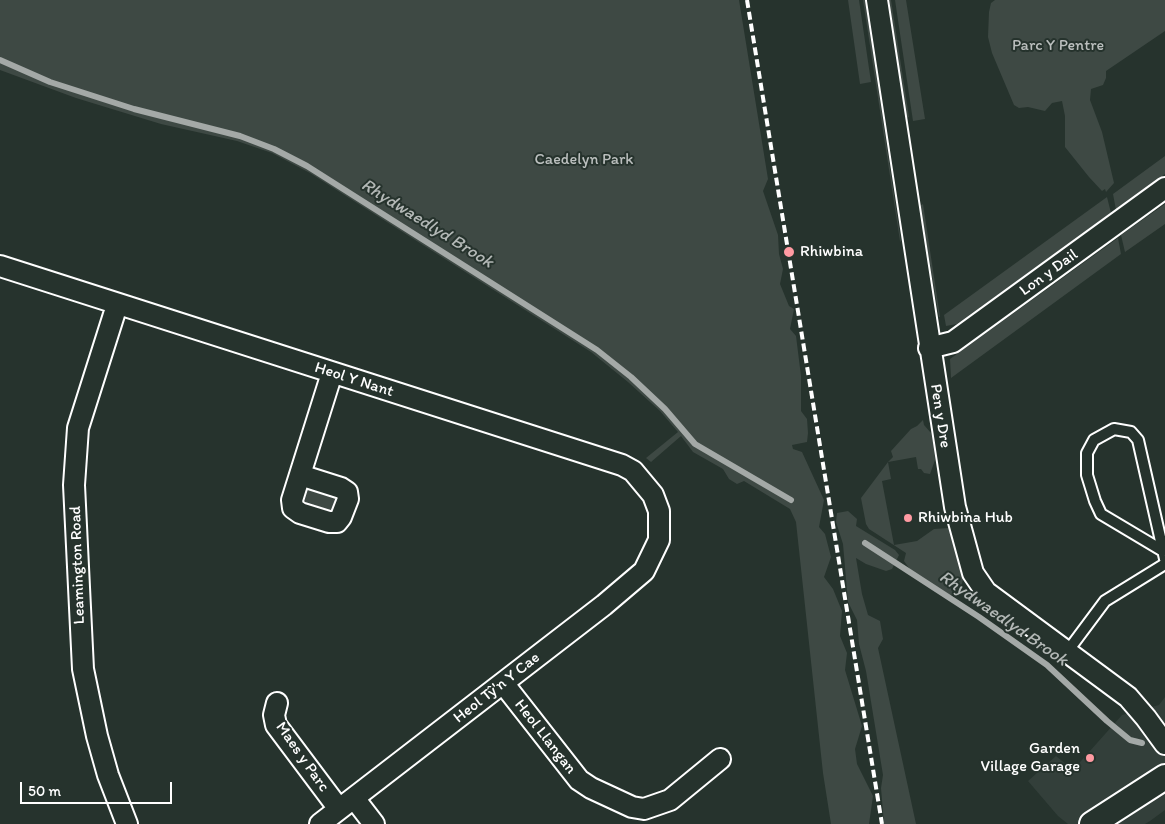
<!DOCTYPE html>
<html>
<head>
<meta charset="utf-8">
<style>
  body { margin:0 }
  #map { position:relative; width:1165px; height:824px; overflow:hidden; background:#26332d; font-family:Itim,sans-serif }
  canvas { display:block }
  .scale { position:absolute; left:20px; top:782px; width:152px; height:22px; box-sizing:border-box; border:2px solid #fff; border-top:0; padding-left:6px; font-size:15px; line-height:18px; white-space:nowrap; color:#fff; -webkit-text-stroke:4px #26332d; paint-order:stroke }
</style>
</head>
<body>
<div id="map">
<canvas width="1165" height="824"></canvas>
<div class="scale">50 m</div>
</div>
<script>
const ctx = document.querySelector('canvas').getContext('2d');
ctx.lineJoin = 'round';
function fillPath(path, color) {
  ctx.fillStyle = color;
  ctx.fill(path, 'evenodd');
}
function shape(rows) {
  const path = new Path2D();
  for (const r of rows) {
    path.moveTo(r[0], r[1]);
    for (let i = 2; i < r.length; i += 2) path.lineTo(r[i], r[i + 1]);
  }
  return path;
}
function trace(path, color, width, dash) {
  ctx.strokeStyle = color;
  ctx.lineWidth = width;
  ctx.lineCap = dash ? 'butt' : 'round';
  ctx.setLineDash(dash || []);
  ctx.stroke(path);
}
function write(font, color, halo, rows, align = 'center') {
  ctx.font = font + ' Itim,sans-serif';
  ctx.lineWidth = 4;
  ctx.setLineDash([]);
  ctx.textBaseline = 'middle';
  ctx.strokeStyle = halo;
  ctx.fillStyle = color;
  for (const [text, x, y, turn = 0] of rows) {
    ctx.save();
    ctx.translate(x, y);
    ctx.rotate((+turn || 0) * Math.PI / 180);
    ctx.textAlign = isNaN(turn) ? turn : align;
    if (halo) ctx.strokeText(text, 0, 0);
    ctx.fillText(text, 0, 0);
    ctx.restore();
  }
}
const built = shape([
  [1165,697,1165,810,1150,821,1145,824,1068,824,1058,816,1028,781,1056,756,1073,770,1122,715,1159,705]
]);
const green = shape([
  [0,0,739,0,768,179,763,191,778,235,779,254,783,269,780,284,789,306,794,309,790,329,796,336,801,376,801,411,807,419,808,433,807,442,792,445,793,449,802,452,824,500,819,527,825,534,831,557,824,577,833,589,842,611,840,636,847,653,845,670,862,726,855,749,857,764,873,796,869,824,831,824,823,773,796,522,790,509,744,481,737,484,729,479,723,469,693,452,681,436,651,462,646,458,678,432,660,411,628,382,591,352,310,173,272,153,237,141,161,124,76,98,0,70],
  [848,0,859,0,871,82,860,84],
  [863,0,865,0,901,242,900,241],
  [889,0,891,0,909,117,906,118],
  [895,0,906,0,925,119,913,121],
  [995,0,1165,0,1165,31,1106,71,1106,78,1103,85,1091,89,1090,100,1102,132,1114,183,1106,192,1105,189,1102,191,1089,177,1065,147,1065,116,1062,101,1052,103,1045,111,1028,107,1019,108,1014,105,992,53,988,37,989,12,991,3],
  [1165,156,1165,174,1116,210,1113,194],
  [1107,197,1111,213,957,324,946,326,944,315],
  [923,204,940,317,939,317,920,206],
  [1165,204,1165,224,1125,252,1121,235],
  [1118,238,1121,254,951,378,950,359],
  [923,420,924,425,931,433,934,446,935,460,930,474,924,473,921,469,918,469,916,457,888,462,891,479,882,481,894,545,917,541,934,529,949,528,958,535,959,561,963,580,959,593,950,595,911,571,904,561,906,553,869,529,866,524,861,498,888,462,893,457,891,451,911,429,917,426],
  [308,485,338,497,339,508,330,514,303,505,300,501,300,490],
  [848,511,857,519,856,526,895,550,899,555,892,569,886,571,866,564,856,558,862,594,868,615,880,621,883,639,878,648,916,824,884,824,881,788,883,775,866,671,859,644,857,620,848,602,843,544,836,522,837,513]
]);
const stream = shape([
  [0,60,50,82,134,109,240,136,274,149,307,166,597,350,631,377,665,409,695,444,791,500],
  [865,543,979,617,1047,665,1107,721,1130,740,1142,743]
]);
const service = shape([
  [1163,551,1101,514,1095,501,1087,475,1087,453,1094,440,1114,429,1131,432,1138,440,1165,559],
  [1067,652,1105,601,1165,564]
]);
const minor = shape([
  [877,0,955,507,973,573,986,592,1128,697,1146,718,1165,744],
  [0,266,622,465,633,471,653,495,659,511,659,540,644,571,604,605,320,824],
  [117,305,78,428,74,485,83,669,97,736,108,775,127,824],
  [929,348,953,342,1165,188],
  [300,475,341,488,347,492,348,499,341,517,337,522,329,522,300,513,293,508,292,500,332,373],
  [503,683,579,780,591,788,632,807,644,809,670,800,720,759],
  [277,703,274,715,276,725,339,809],
  [354,798,374,824]
]);
const tertiary = shape([
  [1092,824,1165,777]
]);
const rail = shape([
  [747,0,882,824]
]);
const markers = [
  [789,252,6,"#ff9aa2"],
  [908,518,5,"#ff9aa2"],
  [1090,758,5,"#ff9aa2"]
];
const parkNames = [
  ["Parc Y Pentre",1058,46],
  ["Caedelyn Park",584,160]
];
const poiNames = [
  ["Rhiwbina",800,252],
  ["Rhiwbina Hub",918,518],
  ["Garden",1080,749,"right"],
  ["Village Garage",1080,767,"right"]
];
const streetNames = [
  ["Lon y Dail",1049,273,-36],
  ["Heol Y Nant",354,380,18],
  ["Pen y Dre",940,416,81],
  ["Leamington Road",78,565,-92],
  ["Heol Tŷ'n Y Cae",497,688,-38],
  ["Heol Llangan",545,737,52],
  ["Maes y Parc",302,757,55]
];
const waterNames = [
  ["Rhydwaedlyd Brook",427,224,32],
  ["Rhydwaedlyd Brook",1003,619,35]
];
fillPath(built, '#333f3a');
fillPath(green, '#3e4944');
trace(stream, '#a4a9a7', 6);
trace(service, '#fff', 14);
trace(minor, '#fff', 24);
trace(tertiary, '#fff', 28);
trace(service, '#26332d', 10);
trace(minor, '#26332d', 20);
trace(tertiary, '#26332d', 24);
trace(rail, '#fff', 4, [8, 4]);
for (const [x, y, r, color] of markers) {
  const dot = new Path2D();
  dot.arc(x, y, r, 0, 2 * Math.PI);
  ctx.fillStyle = color;
  ctx.fill(dot);
  trace(dot, '#26332d', 2);
}
write('16px', '#bbbfbe', '#26332d', parkNames);
write('16px', '#fff', '#26332d', poiNames, 'left');
write('16px', '#fff', '#26332d', streetNames);
write('italic 18px', '#b3b8b6', '#26332d', waterNames);
</script>
</body>
</html>
